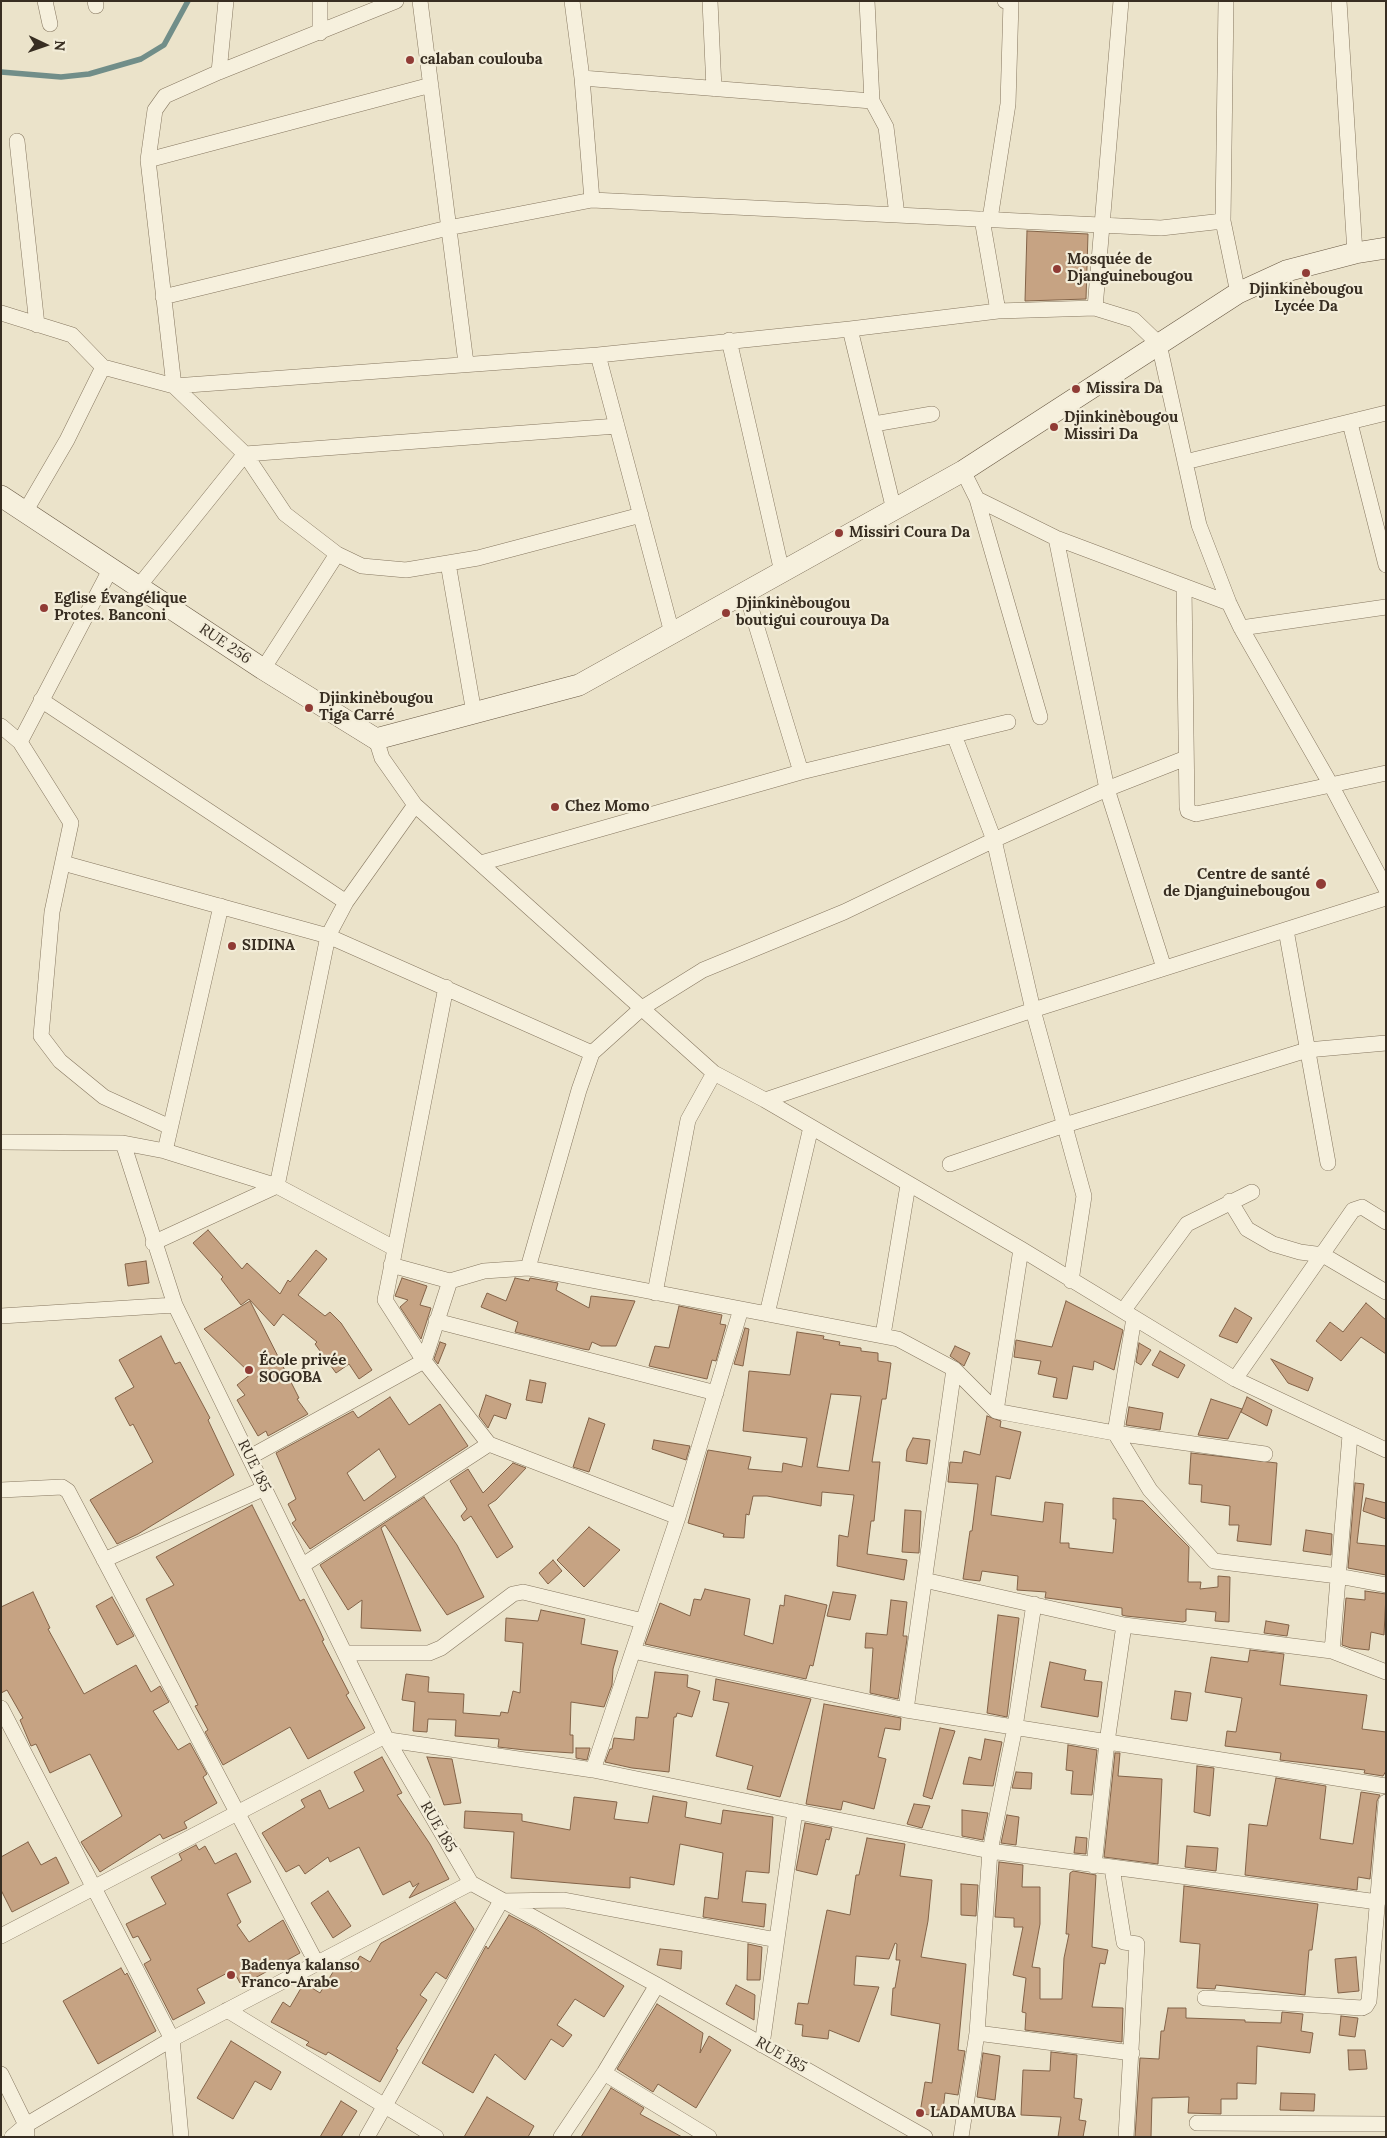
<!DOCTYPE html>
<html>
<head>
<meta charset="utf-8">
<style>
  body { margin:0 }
  #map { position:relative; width:1387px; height:2138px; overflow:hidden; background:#ebe3ca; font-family:Lora,serif }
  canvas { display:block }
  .frame { position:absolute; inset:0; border:2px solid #382e22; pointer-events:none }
  .north { position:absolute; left:20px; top:20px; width:50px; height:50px; -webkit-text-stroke:4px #f3edd9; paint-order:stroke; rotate:93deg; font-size:14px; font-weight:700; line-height:20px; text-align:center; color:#382e22 }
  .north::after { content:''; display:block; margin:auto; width:18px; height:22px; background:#382e22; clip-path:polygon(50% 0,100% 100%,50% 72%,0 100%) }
</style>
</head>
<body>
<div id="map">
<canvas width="1387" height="2138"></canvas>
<div class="frame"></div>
<div class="north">N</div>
</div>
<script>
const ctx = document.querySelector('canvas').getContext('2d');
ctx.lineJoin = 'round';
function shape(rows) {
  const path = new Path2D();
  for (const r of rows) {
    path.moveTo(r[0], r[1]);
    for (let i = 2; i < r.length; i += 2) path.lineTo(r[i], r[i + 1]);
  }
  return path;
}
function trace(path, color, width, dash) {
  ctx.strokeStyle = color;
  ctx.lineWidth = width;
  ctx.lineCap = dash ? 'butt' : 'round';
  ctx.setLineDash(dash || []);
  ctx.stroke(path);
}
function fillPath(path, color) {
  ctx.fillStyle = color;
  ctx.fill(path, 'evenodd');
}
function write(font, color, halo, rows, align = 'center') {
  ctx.font = font + ' Lora,serif';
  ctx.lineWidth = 4.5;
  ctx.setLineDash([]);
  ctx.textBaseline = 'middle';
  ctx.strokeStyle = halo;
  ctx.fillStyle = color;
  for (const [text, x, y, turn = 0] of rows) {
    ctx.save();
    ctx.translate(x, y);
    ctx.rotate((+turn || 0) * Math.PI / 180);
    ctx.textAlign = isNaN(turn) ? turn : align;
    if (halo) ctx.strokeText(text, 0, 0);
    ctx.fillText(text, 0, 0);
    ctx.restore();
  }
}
const stream = shape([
  [1,72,61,77,89,74,141,59,164,45,188,1]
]);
const building = shape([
  [1027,231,1088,234,1086,299,1025,301,1027,231],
  [208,1230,242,1269,247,1263,280,1294,288,1280,290,1282,316,1250,327,1259,298,1295,325,1316,330,1312,341,1323,372,1370,359,1379,349,1364,336,1373,315,1344,317,1342,283,1314,274,1326,249,1299,241,1305,221,1279,223,1277,193,1243,208,1230],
  [146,1261,149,1283,128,1286,125,1264,146,1261],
  [402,1278,427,1286,420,1305,431,1308,421,1339,400,1307,408,1300,395,1296,402,1278],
  [515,1278,529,1281,530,1278,558,1283,556,1290,589,1308,591,1296,635,1301,616,1346,601,1346,592,1342,589,1350,583,1349,515,1332,518,1322,481,1307,487,1293,506,1301,515,1278],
  [250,1301,299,1398,297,1399,308,1414,268,1436,266,1431,258,1436,237,1400,245,1395,237,1385,251,1374,204,1329,250,1301],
  [1066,1301,1123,1330,1114,1370,1094,1361,1093,1370,1073,1366,1067,1399,1053,1397,1057,1378,1038,1374,1041,1361,1014,1357,1016,1340,1052,1347,1066,1301],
  [1366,1303,1386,1320,1386,1354,1361,1337,1341,1361,1316,1341,1330,1322,1343,1332,1366,1303],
  [679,1306,722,1315,720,1324,726,1325,716,1361,712,1360,707,1379,649,1366,655,1346,669,1348,679,1306],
  [1235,1308,1252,1318,1237,1343,1219,1336,1235,1308],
  [745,1328,749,1329,743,1366,734,1364,745,1328],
  [797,1332,824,1336,823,1339,840,1342,839,1345,861,1348,861,1351,878,1353,878,1361,891,1363,886,1399,882,1399,872,1462,880,1462,874,1521,871,1521,867,1554,907,1560,904,1580,837,1566,839,1535,848,1537,854,1495,822,1492,821,1506,767,1496,753,1496,749,1515,746,1514,744,1538,723,1537,724,1534,688,1523,708,1450,751,1457,748,1469,782,1472,783,1463,802,1467,807,1438,743,1431,749,1371,790,1375,797,1332],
  [831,1394,861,1396,849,1471,817,1467,831,1394],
  [161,1336,175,1364,180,1362,210,1418,208,1420,234,1475,138,1534,117,1544,90,1500,153,1462,133,1424,130,1426,115,1398,134,1387,119,1360,161,1336],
  [440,1342,446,1344,438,1364,434,1359,440,1342],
  [1139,1343,1151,1350,1141,1365,1136,1362,1139,1343],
  [955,1346,970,1353,964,1366,950,1356,955,1346],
  [1160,1351,1185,1365,1178,1378,1152,1365,1160,1351],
  [1271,1359,1313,1378,1308,1391,1288,1383,1271,1359],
  [530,1380,546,1383,542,1403,526,1400,530,1380],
  [486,1395,511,1404,506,1419,494,1415,488,1428,479,1416,486,1395],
  [390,1397,409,1425,440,1404,468,1446,310,1549,292,1523,296,1520,288,1504,296,1499,276,1453,353,1411,358,1418,390,1397],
  [379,1449,396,1477,364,1501,347,1473,379,1449],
  [1247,1397,1272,1410,1267,1426,1241,1412,1247,1397],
  [1211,1399,1242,1409,1228,1439,1198,1435,1211,1399],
  [1129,1407,1163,1413,1160,1430,1126,1425,1129,1407],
  [987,1416,1001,1421,1000,1427,1021,1432,1010,1479,996,1476,991,1515,1043,1522,1045,1502,1063,1504,1060,1543,1069,1543,1069,1548,1113,1553,1116,1519,1113,1519,1113,1498,1143,1501,1189,1547,1188,1582,1201,1582,1200,1589,1218,1587,1218,1576,1230,1577,1229,1622,1215,1621,1216,1612,1186,1609,1186,1621,1183,1622,1126,1616,1122,1615,1122,1608,1047,1598,1045,1598,1046,1592,1017,1590,1018,1576,982,1571,980,1581,963,1579,970,1531,972,1531,978,1484,948,1482,950,1462,962,1463,964,1451,980,1455,987,1416],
  [589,1418,605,1424,589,1472,573,1467,589,1418],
  [913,1438,930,1440,927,1464,906,1461,907,1450,913,1438],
  [654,1440,690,1446,686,1460,652,1449,654,1440],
  [1191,1453,1277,1463,1271,1545,1237,1541,1239,1525,1229,1525,1230,1506,1201,1502,1202,1485,1189,1484,1191,1453],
  [513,1463,526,1468,496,1500,488,1505,513,1547,497,1558,471,1516,464,1521,461,1516,467,1509,450,1481,468,1469,483,1493,513,1463],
  [1355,1483,1364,1484,1357,1543,1386,1546,1386,1575,1348,1568,1355,1483],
  [424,1497,457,1545,484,1597,447,1615,385,1525,381,1528,421,1631,361,1628,362,1600,348,1610,320,1565,424,1497],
  [1366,1498,1386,1503,1386,1519,1363,1511,1366,1498],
  [252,1505,300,1601,304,1599,319,1629,324,1640,322,1641,349,1693,346,1695,365,1728,308,1759,290,1727,223,1765,205,1732,208,1730,195,1706,198,1705,146,1599,174,1585,156,1557,252,1505],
  [905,1510,921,1511,919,1553,902,1552,905,1510],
  [589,1527,620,1550,584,1587,557,1560,589,1527],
  [1306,1530,1332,1534,1331,1555,1303,1551,1306,1530],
  [553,1560,562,1571,548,1584,539,1573,553,1560],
  [705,1589,750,1599,744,1635,773,1644,780,1605,784,1606,785,1595,827,1605,813,1666,810,1665,806,1679,645,1644,660,1603,690,1616,694,1599,701,1600,705,1589],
  [1365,1591,1386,1594,1384,1635,1371,1632,1369,1650,1351,1648,1342,1645,1346,1598,1365,1600,1365,1591],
  [33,1592,50,1628,48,1629,84,1694,136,1665,151,1692,160,1686,169,1702,153,1711,178,1750,190,1743,207,1774,203,1777,217,1803,184,1822,187,1828,163,1839,160,1834,100,1872,81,1842,122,1816,90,1754,50,1773,36,1744,31,1746,20,1720,23,1718,7,1690,1,1693,1,1607,33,1592],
  [833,1592,856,1595,850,1620,827,1616,833,1592],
  [112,1597,134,1636,117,1645,96,1606,112,1597],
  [891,1600,907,1602,903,1636,907,1636,907,1639,898,1699,870,1693,873,1648,865,1648,866,1633,887,1635,891,1600],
  [541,1610,585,1619,581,1644,618,1651,613,1669,612,1685,604,1707,571,1702,570,1735,573,1735,573,1753,525,1750,498,1747,499,1739,455,1736,456,1720,428,1719,427,1732,413,1731,415,1702,402,1700,406,1674,429,1677,428,1692,464,1694,463,1713,500,1716,501,1712,508,1713,513,1691,520,1693,523,1643,505,1641,506,1618,538,1621,541,1610],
  [998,1615,1019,1618,1007,1717,987,1713,998,1615],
  [1266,1621,1289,1625,1287,1636,1264,1633,1266,1621],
  [1250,1650,1284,1654,1280,1685,1367,1695,1362,1729,1386,1732,1386,1771,1383,1776,1364,1773,1365,1770,1280,1760,1281,1753,1225,1746,1227,1731,1236,1732,1242,1698,1205,1692,1211,1657,1248,1662,1250,1650],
  [1050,1662,1086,1670,1084,1680,1102,1682,1098,1717,1041,1707,1050,1662],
  [655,1672,688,1675,687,1687,700,1691,692,1717,677,1713,676,1717,674,1717,669,1772,632,1768,605,1762,610,1749,612,1749,614,1738,634,1740,636,1717,648,1718,655,1672],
  [716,1679,811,1699,780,1797,747,1789,753,1766,716,1756,729,1703,713,1700,716,1679],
  [1175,1691,1191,1693,1187,1721,1171,1719,1175,1691],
  [824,1704,901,1718,900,1730,885,1728,878,1757,886,1759,874,1809,843,1801,841,1810,806,1804,824,1704],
  [940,1728,955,1731,932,1799,923,1796,940,1728],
  [985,1739,1002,1742,993,1786,963,1784,969,1757,981,1760,985,1739],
  [1068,1745,1097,1750,1092,1795,1071,1794,1073,1771,1066,1770,1068,1745],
  [576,1748,590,1748,587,1760,576,1758,576,1748],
  [1115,1753,1120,1753,1118,1776,1162,1779,1158,1864,1104,1857,1115,1753],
  [382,1757,402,1793,397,1795,430,1844,449,1879,409,1898,419,1883,413,1887,410,1881,383,1895,359,1847,330,1862,328,1857,305,1874,299,1865,286,1872,262,1833,305,1807,301,1800,320,1790,329,1809,364,1791,354,1772,382,1757],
  [427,1757,452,1759,461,1803,444,1805,427,1757],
  [1197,1766,1214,1768,1210,1816,1194,1812,1197,1766],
  [1016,1772,1032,1773,1031,1789,1012,1788,1016,1772],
  [1276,1778,1326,1786,1320,1839,1353,1844,1361,1792,1380,1795,1377,1801,1370,1879,1358,1877,1357,1890,1245,1875,1249,1824,1267,1826,1276,1778],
  [653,1796,687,1802,685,1817,721,1824,723,1810,773,1817,769,1873,746,1871,742,1902,766,1904,764,1927,703,1917,705,1897,718,1899,723,1853,680,1844,674,1885,630,1877,630,1888,511,1878,514,1832,464,1828,465,1811,522,1814,522,1821,570,1830,574,1797,617,1802,614,1819,648,1823,653,1796],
  [914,1804,930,1806,922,1828,907,1824,914,1804],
  [962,1810,988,1813,983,1840,962,1836,962,1810],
  [1007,1815,1019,1817,1016,1845,1001,1843,1007,1815],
  [805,1823,832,1828,829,1840,826,1839,817,1875,796,1870,805,1823],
  [1076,1837,1087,1838,1086,1854,1074,1853,1076,1837],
  [867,1838,905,1844,900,1876,932,1880,928,1921,921,1957,966,1964,958,2050,965,2051,958,2095,945,2093,943,2110,935,2110,934,2116,920,2113,925,2082,932,2083,940,2024,891,2015,893,1988,895,1988,900,1960,896,1960,897,1944,895,1943,889,1959,856,1956,854,1985,879,1987,859,2042,829,2030,828,2039,802,2036,803,2025,795,2024,798,2003,808,2004,827,1910,850,1915,856,1875,859,1875,867,1838],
  [28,1842,41,1865,56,1857,69,1883,12,1912,1,1890,1,1857,28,1842],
  [196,1845,199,1850,205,1846,215,1864,236,1853,251,1882,227,1894,241,1922,237,1925,249,1942,283,1920,300,1953,246,1983,240,1983,233,1970,197,1989,205,2003,173,2020,144,1964,151,1960,138,1936,133,1938,126,1924,166,1904,151,1877,182,1860,179,1854,196,1845],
  [1187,1846,1218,1848,1216,1871,1185,1867,1187,1846],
  [999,1862,1023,1865,1022,1887,1040,1887,1040,1924,1032,1967,1040,1968,1040,1999,1062,1999,1064,1958,1069,1934,1066,1934,1070,1873,1073,1871,1096,1875,1092,1947,1108,1950,1105,1964,1100,1963,1092,2007,1123,2008,1122,2042,1025,2030,1026,2013,1022,2012,1026,1978,1013,1975,1023,1927,1014,1927,1014,1918,995,1917,999,1862],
  [961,1884,978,1885,976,1916,961,1915,961,1884],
  [1184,1886,1318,1904,1312,1950,1309,1950,1305,1995,1216,1985,1215,1989,1197,1988,1200,1944,1180,1942,1184,1886],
  [328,1891,351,1926,333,1938,311,1903,328,1891],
  [455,1902,474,1929,446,1979,436,1972,420,1995,427,2000,396,2049,398,2050,380,2082,328,2052,326,2055,306,2045,309,2042,271,2022,283,2002,290,2007,304,1983,320,1993,338,1964,351,1972,360,1956,370,1962,381,1943,455,1902],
  [509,1915,536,1929,624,1986,604,2017,575,1999,557,2025,572,2035,563,2047,551,2039,525,2080,495,2054,473,2093,422,2063,486,1946,488,1949,509,1915],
  [748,1944,762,1947,760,1980,747,1980,748,1944],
  [660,1949,682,1951,681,1969,657,1965,660,1949],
  [1356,1957,1359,1991,1338,1993,1335,1959,1356,1957],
  [121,1968,125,1975,127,1973,156,2031,98,2064,63,2001,121,1968],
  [736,1985,755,1995,754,2020,726,2004,736,1985],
  [657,2004,703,2033,700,2053,709,2036,731,2050,696,2108,658,2084,653,2092,617,2069,657,2004],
  [1168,2008,1186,2008,1186,2018,1245,2020,1245,2022,1281,2023,1282,2012,1303,2014,1301,2031,1313,2033,1310,2053,1257,2046,1256,2084,1237,2083,1237,2099,1221,2099,1221,2114,1188,2113,1189,2097,1152,2098,1151,2137,1135,2137,1140,2058,1159,2059,1161,2031,1164,2031,1168,2008],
  [1341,2016,1358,2018,1355,2037,1339,2035,1341,2016],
  [231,2041,281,2072,271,2090,255,2081,233,2119,197,2098,231,2041],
  [1348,2050,1365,2050,1367,2069,1349,2070,1348,2050],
  [1051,2052,1077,2055,1074,2098,1082,2099,1079,2120,1086,2121,1083,2137,1058,2137,1061,2117,1021,2115,1023,2070,1050,2071,1051,2052],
  [983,2053,1000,2056,995,2100,977,2097,983,2053],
  [611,2088,644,2108,640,2114,682,2137,581,2137,611,2088],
  [1281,2093,1315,2094,1314,2111,1280,2110,1281,2093],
  [487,2097,534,2126,528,2137,464,2137,487,2097],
  [341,2101,357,2111,341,2137,320,2137,341,2101]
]);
const street = shape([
  [45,1,50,24],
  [95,1,96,6],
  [320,1,320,33],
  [396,1,219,72,165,96,155,110,148,160,174,386,598,355,850,329,998,311,1095,308,1134,320,1159,344,1199,525,1229,603,1241,628,1331,785,1386,889],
  [420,1,466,363],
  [572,1,582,78,592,200],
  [710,1,714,89],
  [867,1,872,101,886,127,897,215],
  [1226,1,1223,221,1238,293],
  [1339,1,1355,253],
  [219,72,226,1],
  [582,78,872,101],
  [17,141,37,325],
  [148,160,431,85],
  [982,219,998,311],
  [990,219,1008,104,1011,2,1005,1],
  [163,297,448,228,592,200,1161,228,1223,221],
  [1095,308,1121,1],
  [1,313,72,335,103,367,174,386,245,454,285,514,337,554,362,566,406,570,478,558,641,515],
  [850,329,894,510],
  [729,340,782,572],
  [598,355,672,633],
  [1350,423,1386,565],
  [874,424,932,414],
  [1185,462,1386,413],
  [963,471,977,499,1056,538,1229,603],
  [977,499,1040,717],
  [25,512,67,440,103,367],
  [1056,538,1107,789,1164,968],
  [448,563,474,713],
  [139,586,245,454,617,426],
  [1184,586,1187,807,1188,811,1196,814,1386,773],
  [746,592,801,772],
  [1241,628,1386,607],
  [263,669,337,554],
  [41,700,346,902],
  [1,726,20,742,71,823,52,912,41,1036,60,1061,104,1097,170,1127],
  [954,735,994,840,1033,1010,1084,1196,1071,1281],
  [376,739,382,758,415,805,714,1073,765,1100,1021,1249,1235,1379,1386,1450],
  [20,742,111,568],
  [63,863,328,936,592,1053],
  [481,863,801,772,1008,722],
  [1286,930,1328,1163],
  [446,987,385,1300,424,1361,489,1444,678,1517],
  [765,1100,1033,1010,1386,898],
  [1,1142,123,1143,165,1151,277,1186,394,1248],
  [123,1143,175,1305,385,1736,471,1883,657,1985,925,2137],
  [165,1151,221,906],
  [950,1164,1065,1125,1307,1050,1386,1043],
  [277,1186,328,936,346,902,415,805],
  [1230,1201,1247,1229,1273,1244,1300,1252,1323,1255,1386,1292],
  [153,1243,277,1186],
  [391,1265,450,1281,484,1271,528,1268,898,1339,954,1369,996,1411,1115,1433,1150,1490,1214,1561,1338,1576,1386,1585],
  [528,1268,579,1090,592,1053,642,1008,703,970,844,912,994,840,1107,789,1186,758],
  [655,1293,688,1120,714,1073],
  [1123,1311,1187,1224,1252,1192],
  [767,1314,811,1127],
  [1,1316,175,1305],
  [1134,1318,1115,1433,1265,1454],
  [436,1321,716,1393],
  [883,1335,908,1185],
  [1235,1379,1353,1210,1362,1207,1386,1222],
  [996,1411,1021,1249],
  [250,1457,424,1361,450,1281],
  [1,1490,62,1487,68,1491,317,1964],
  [104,1560,265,1488],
  [303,1565,489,1444],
  [924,1580,1124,1625,1332,1651,1350,1435],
  [633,1651,906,1710,1386,1786],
  [1332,1651,1386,1672],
  [345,1653,429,1653,441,1648,513,1594,523,1592,643,1621],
  [1,1708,172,2039,181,2137],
  [906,1710,954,1369],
  [389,1740,593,1770,990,1851,1378,1902],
  [593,1770,678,1517,741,1309],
  [1094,1866,1107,1742,1124,1625],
  [1112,1868,1124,1942,1137,1944,1126,2137],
  [1,1936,385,1736],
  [1205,1998,1362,2008,1366,2006,1369,2001,1386,1802],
  [227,2010,436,2137],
  [977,2033,1132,2053],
  [762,2045,795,1811],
  [604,2073,709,2137],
  [1,2074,26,2125,27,2134],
  [1197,2123,1386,2124],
  [12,2137,26,2125,172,2039,471,1883],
  [367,2137,501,1901,564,1900,777,1940],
  [561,2137,604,2073,657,1985],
  [961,2137,977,2033,990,1851,1015,1727,1034,1604]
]);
const secondary = shape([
  [1,496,263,669,376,739,579,685,963,471,1238,293,1286,271,1355,253,1386,248]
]);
const markers = [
  [410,60,5,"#903b35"],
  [1057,269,5,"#903b35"],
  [1306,273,5,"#903b35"],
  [1076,389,5,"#903b35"],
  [1054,427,5,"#903b35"],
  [839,533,5,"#903b35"],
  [44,608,5,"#903b35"],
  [726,613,5,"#903b35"],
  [309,708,5,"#903b35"],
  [555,807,5,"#903b35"],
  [1321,884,6,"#903b35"],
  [232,946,5,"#903b35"],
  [249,1370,5,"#903b35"],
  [231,1975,5,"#903b35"],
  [920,2113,5,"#903b35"]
];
const poiNames = [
  ["calaban coulouba",420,60],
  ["Mosquée de",1067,260],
  ["Djanguinebougou",1067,277],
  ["Djinkinèbougou",1306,290,"center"],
  ["Lycée Da",1306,307,"center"],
  ["Missira Da",1086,389],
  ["Djinkinèbougou",1064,418],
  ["Missiri Da",1064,435],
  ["Missiri Coura Da",849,533],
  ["Eglise Évangélique",54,599],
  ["Protes. Banconi",54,616],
  ["Djinkinèbougou",736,604],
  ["boutigui courouya Da",736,621],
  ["Djinkinèbougou",319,699],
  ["Tiga Carré",319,716],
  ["Chez Momo",565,807],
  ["Centre de santé",1310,875,"right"],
  ["de Djanguinebougou",1310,892,"right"],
  ["SIDINA",242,946],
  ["École privée",259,1361],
  ["SOGOBA",259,1378],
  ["Badenya kalanso",241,1966],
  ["Franco-Arabe",241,1983],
  ["LADAMUBA",930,2113]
];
const streetNames = [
  ["RUE 256",225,644,34],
  ["RUE 185",254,1466,64],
  ["RUE 185",438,1827,60],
  ["RUE 185",781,2055,30]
];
trace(stream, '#718e89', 5.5);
fillPath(building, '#c6a383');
trace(building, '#836348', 1);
trace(street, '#867760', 16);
trace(secondary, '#685843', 22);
trace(street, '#f6f0dd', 15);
trace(secondary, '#f6f0dd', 21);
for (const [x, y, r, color] of markers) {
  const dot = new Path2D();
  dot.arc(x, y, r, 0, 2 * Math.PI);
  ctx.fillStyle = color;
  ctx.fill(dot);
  trace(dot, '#f3edd9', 2);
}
write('bold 15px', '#382e22', '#f3edd9', poiNames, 'left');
write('15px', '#382e22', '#f3edd9', streetNames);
</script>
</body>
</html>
